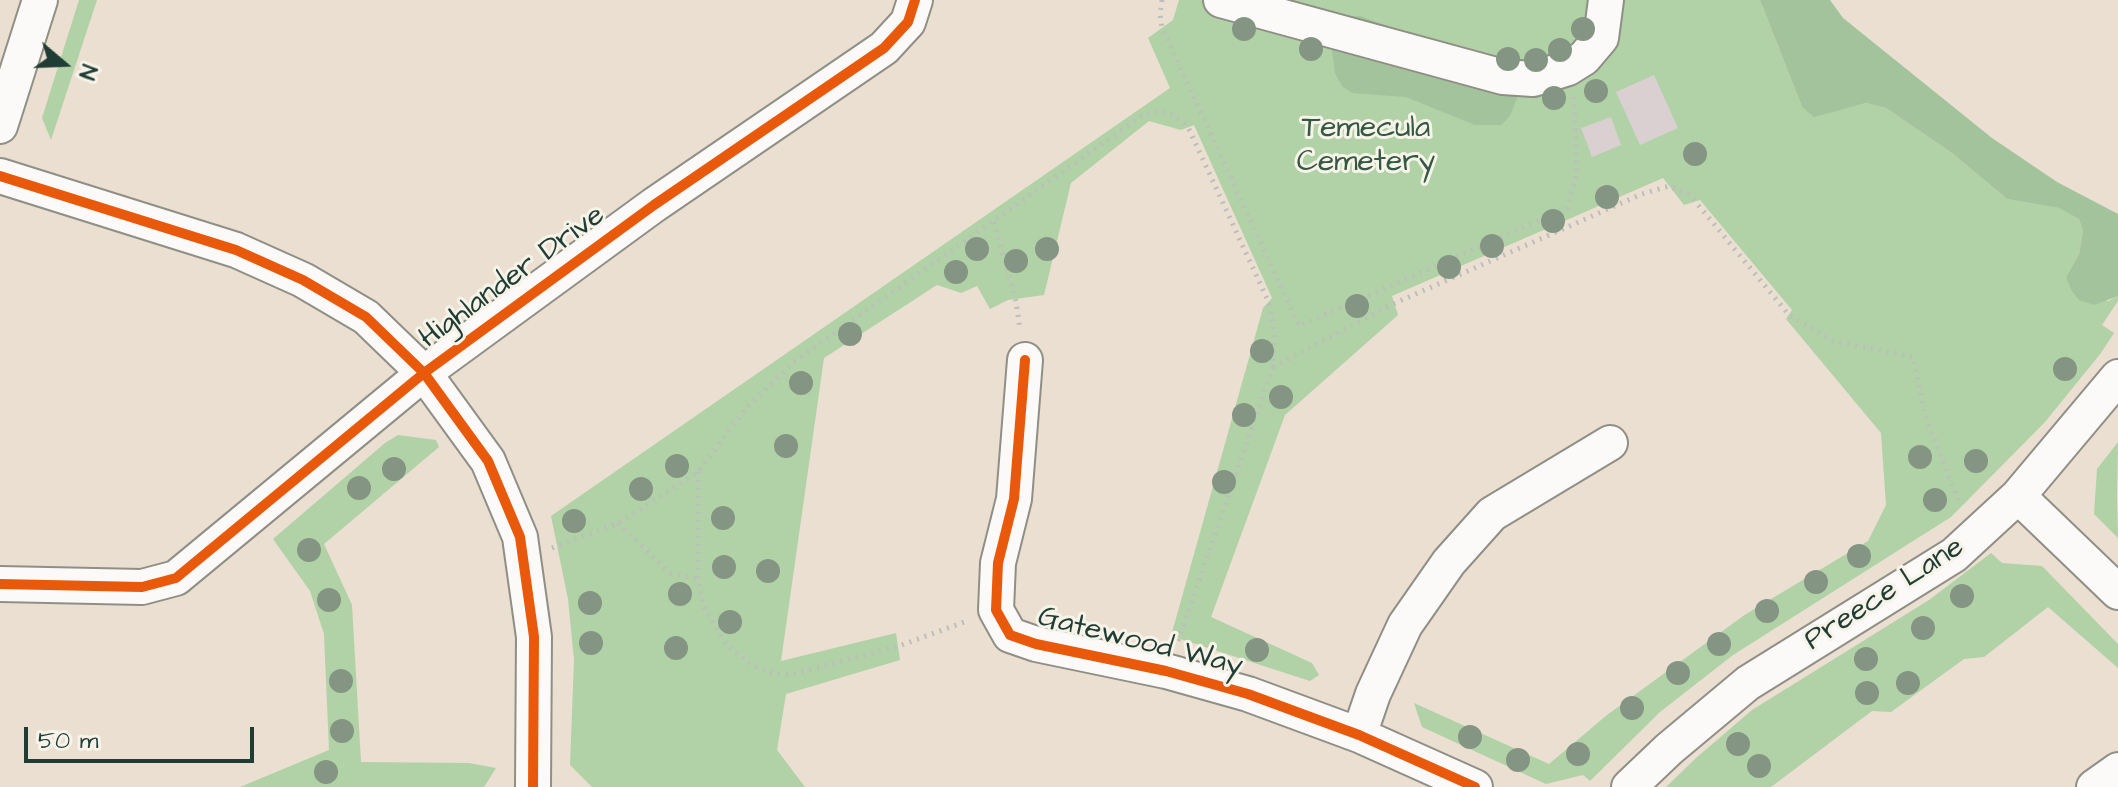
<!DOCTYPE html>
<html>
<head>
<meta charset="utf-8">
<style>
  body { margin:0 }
  #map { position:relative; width:2118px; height:787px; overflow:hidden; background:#eadfd0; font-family:"Architects Daughter",sans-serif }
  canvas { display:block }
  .north { position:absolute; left:24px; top:24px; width:80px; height:80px; -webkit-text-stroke:6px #f7f3e8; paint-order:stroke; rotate:109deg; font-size:22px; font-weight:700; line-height:32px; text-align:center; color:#1f3d34 }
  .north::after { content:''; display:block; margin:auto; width:28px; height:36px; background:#1f3d34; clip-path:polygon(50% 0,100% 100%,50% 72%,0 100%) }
  .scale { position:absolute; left:24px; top:727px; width:230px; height:36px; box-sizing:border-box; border:4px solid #1f3d34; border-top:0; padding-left:10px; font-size:24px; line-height:28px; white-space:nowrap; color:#1f3d34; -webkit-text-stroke:6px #f7f3e8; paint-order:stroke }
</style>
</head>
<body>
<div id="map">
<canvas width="2118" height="787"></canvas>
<div class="north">N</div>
<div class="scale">50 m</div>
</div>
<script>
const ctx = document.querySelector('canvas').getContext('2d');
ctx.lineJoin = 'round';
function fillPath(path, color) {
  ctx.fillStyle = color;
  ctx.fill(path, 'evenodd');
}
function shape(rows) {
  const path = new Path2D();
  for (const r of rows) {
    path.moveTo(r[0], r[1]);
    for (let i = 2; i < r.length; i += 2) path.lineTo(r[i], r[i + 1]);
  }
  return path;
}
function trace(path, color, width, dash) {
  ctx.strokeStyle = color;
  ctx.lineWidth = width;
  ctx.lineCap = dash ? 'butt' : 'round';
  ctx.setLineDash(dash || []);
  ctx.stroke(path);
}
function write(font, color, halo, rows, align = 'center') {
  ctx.font = font + ' "Architects Daughter",sans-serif';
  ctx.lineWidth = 6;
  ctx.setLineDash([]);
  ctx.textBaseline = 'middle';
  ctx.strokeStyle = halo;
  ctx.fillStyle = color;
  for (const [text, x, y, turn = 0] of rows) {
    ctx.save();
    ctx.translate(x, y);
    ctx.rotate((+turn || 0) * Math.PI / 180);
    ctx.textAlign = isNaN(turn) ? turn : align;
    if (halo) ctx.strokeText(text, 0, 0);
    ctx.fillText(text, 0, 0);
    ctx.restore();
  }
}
const green = shape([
  [79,0,97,0,51,140,42,118],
  [1179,0,1760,0,1802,107,1814,116,1866,103,1886,108,1952,153,2007,199,2060,208,2079,219,2083,231,2079,254,2066,277,2108,301,2118,296,2118,301,2102,325,2114,333,2101,353,2045,422,1951,517,1733,655,1660,712,1590,781,1583,775,1546,784,1422,727,1414,703,1549,764,1607,715,1746,614,1868,541,1886,505,1881,433,1786,319,1792,310,1700,200,1684,205,1663,178,1392,296,1398,315,1285,415,1211,617,1312,663,1319,675,1310,681,1171,636,1263,308,1272,298,1194,125,1181,130,1149,121,1071,183,1044,295,1008,300,990,309,977,286,961,293,937,285,824,358,781,661,896,633,900,660,786,694,777,750,805,787,592,787,570,765,574,660,568,599,551,516,1170,88,1148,38,1173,20],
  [398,435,436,440,439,447,324,544,352,605,361,762,469,763,496,768,484,787,240,787,329,750,324,634,310,591,273,539,385,443],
  [2118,442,2117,496,2118,538,2094,514,2097,469],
  [1991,553,2002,563,2042,566,2118,644,2118,668,2048,607,1984,657,1964,659,1891,712,1872,711,1771,787,1666,787,1696,758,1752,710,1929,600]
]);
const forest = shape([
  [1760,0,1830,0,1843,18,1992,138,2057,182,2118,214,2118,296,2094,305,2079,300,2072,291,2066,277,2079,254,2083,231,2079,219,2059,208,2007,199,1952,153,1886,108,1866,103,1814,117,1802,107],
  [1360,16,1393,28,1430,51,1514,78,1517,98,1510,116,1501,125,1475,125,1406,97,1352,93,1342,86,1335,73,1331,43,1347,17]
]);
const building = shape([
  [1654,75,1678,128,1640,145,1616,92],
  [1611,117,1621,145,1592,157,1581,128]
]);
const path = shape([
  [1162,0,1160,14,1162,28,1299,326,1567,208,1577,173,1574,97],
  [994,222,1016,301,1020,330],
  [1273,367,1393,304,1642,194,1669,186,1690,195,1789,315,1833,341,1913,357,1925,415,1958,500],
  [698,472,698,579,703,605,727,646,752,665,775,674,789,675,899,646,967,621],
  [618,523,670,573,698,579],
  [552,548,618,523,698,472,747,407,795,361,1143,115,1160,111,1173,115,1188,127,1269,303,1275,337,1273,367,1178,641]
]);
const minor = shape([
  [1221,0,1503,77,1533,79,1568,68,1584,58,1601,38,1606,0],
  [0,126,40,0],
  [0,176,236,250,303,280,366,317,424,373,488,461,520,537,534,637,533,787],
  [1025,360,1014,499,998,563,996,610,1010,635,1036,644,1166,671,1248,694,1359,735,1475,787],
  [2018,496,2118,592],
  [0,584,142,587,176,578,424,373,654,205,884,48,908,22,915,0],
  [1359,735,1373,694,1405,625,1449,562,1492,514,1610,443],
  [1629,787,1669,749,1748,683,1954,555,2018,496,2118,377],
  [2094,787,2118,770]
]);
const cycleway = shape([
  [0,176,236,250,303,280,366,317,424,373,488,461,520,537,534,637,533,787],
  [1025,360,1014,499,998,563,996,610,1010,635,1036,644,1166,671,1248,694,1359,735,1475,787],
  [0,584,142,587,176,578,424,373,654,205,884,48,908,22,915,0]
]);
const trees = [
  [1244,29],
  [1583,29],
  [1311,49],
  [1560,50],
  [1508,59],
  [1536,60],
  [1596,91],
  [1554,98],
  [1695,154],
  [1607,197],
  [1553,221],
  [1492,246],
  [977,249],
  [1047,249],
  [1016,261],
  [1449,267],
  [956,272],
  [1357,306],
  [850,334],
  [1262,351],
  [2065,369],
  [801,383],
  [1281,397],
  [1244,415],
  [786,446],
  [1920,457],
  [1976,461],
  [677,466],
  [394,469],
  [1224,482],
  [359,488],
  [641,489],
  [1935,500],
  [723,518],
  [574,521],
  [309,550],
  [1859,556],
  [724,567],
  [768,571],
  [1816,582],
  [680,594],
  [1962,596],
  [329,600],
  [590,603],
  [1767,611],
  [730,622],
  [1923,628],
  [591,643],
  [1719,644],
  [676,648],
  [1257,650],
  [1866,659],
  [1678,673],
  [341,681],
  [1908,683],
  [1867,693],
  [1632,708],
  [342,731],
  [1470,737],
  [1738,744],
  [1578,754],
  [1518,760],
  [1759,766],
  [326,772]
];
const parkNames = [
  ["Temecula",1366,130],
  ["Cemetery",1366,164]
];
const streetNames = [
  ["Highlander Drive",513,278,-36],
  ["Preece Lane",1885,595,-33],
  ["Gatewood Way",1140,643,14]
];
fillPath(green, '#b0d2a6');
fillPath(forest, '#a2c39c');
fillPath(building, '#dad0d1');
trace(minor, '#908f86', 38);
trace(path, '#bdbebb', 5, [2, 6]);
trace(minor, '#fcfaf8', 34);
trace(cycleway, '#e8590c', 10);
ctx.fillStyle = '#859583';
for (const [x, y] of trees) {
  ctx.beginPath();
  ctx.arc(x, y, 12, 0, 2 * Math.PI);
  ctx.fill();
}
write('30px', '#335944', '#f7f3e8', parkNames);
write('30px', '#1f3d34', '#f7f3e8', streetNames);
</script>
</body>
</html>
